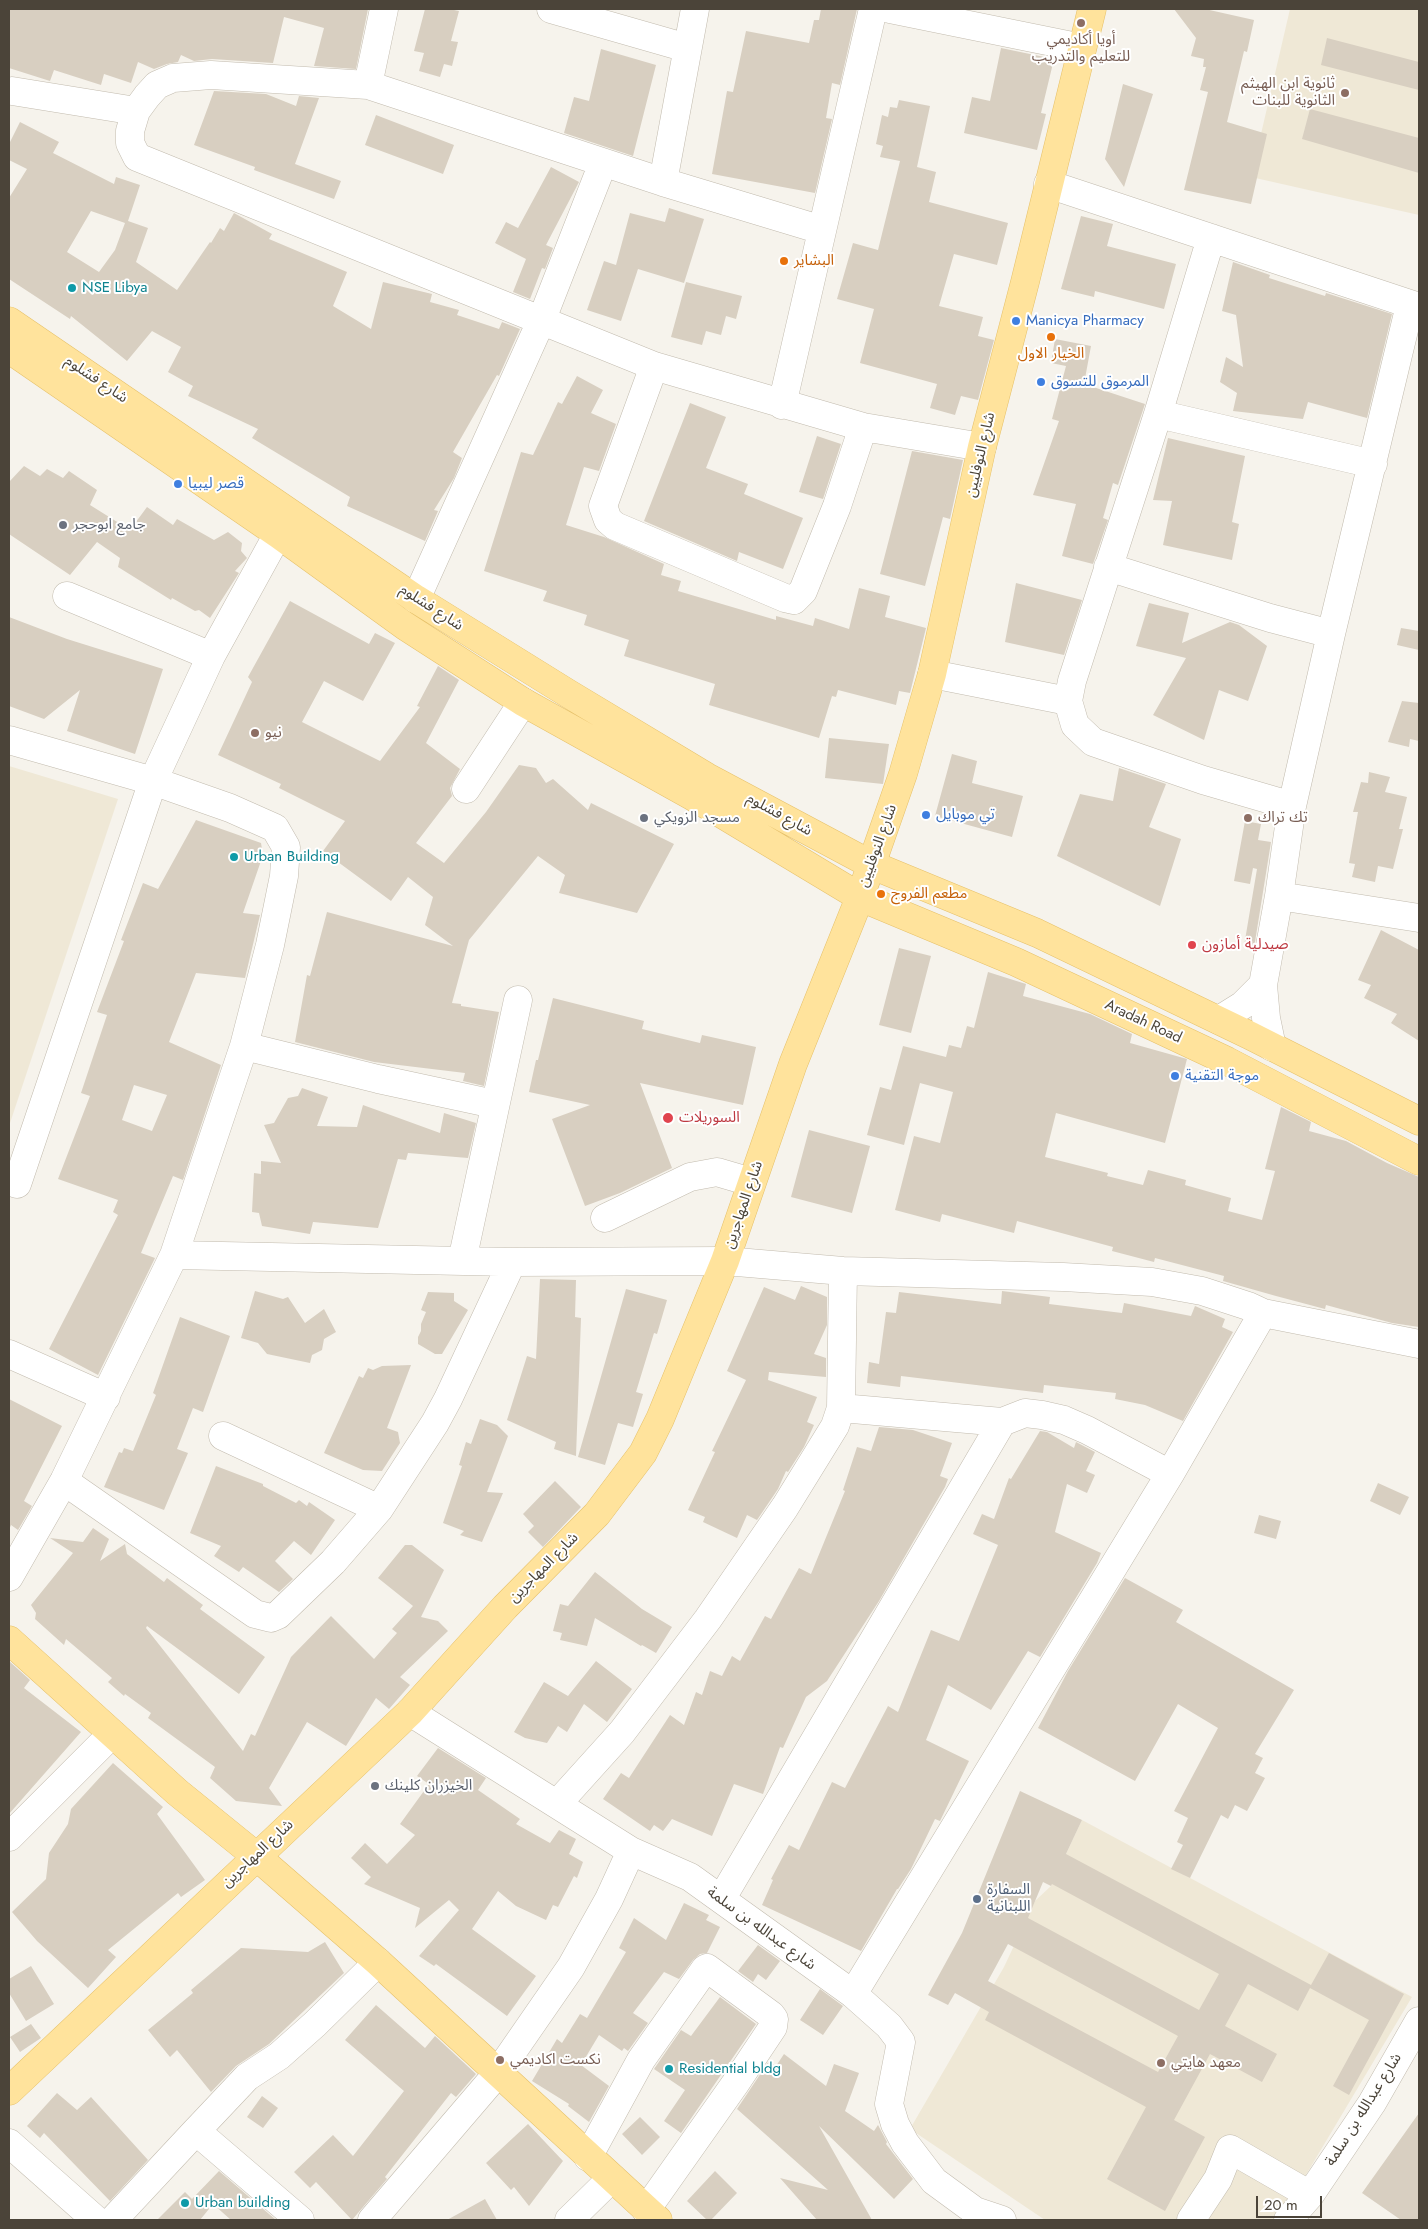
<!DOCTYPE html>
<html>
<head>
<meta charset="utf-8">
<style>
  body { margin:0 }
  #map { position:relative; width:1428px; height:2229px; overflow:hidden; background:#f6f3ec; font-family:Jost,sans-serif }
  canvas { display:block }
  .frame { position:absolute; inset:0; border:10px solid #4b4439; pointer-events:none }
  .scale { position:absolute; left:1256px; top:2196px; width:66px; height:22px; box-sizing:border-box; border:2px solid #4b4439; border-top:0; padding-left:6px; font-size:15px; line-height:18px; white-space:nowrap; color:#4b4439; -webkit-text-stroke:4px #fff; paint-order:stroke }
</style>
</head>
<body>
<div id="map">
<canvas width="1428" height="2229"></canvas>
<div class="frame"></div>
<div class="scale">20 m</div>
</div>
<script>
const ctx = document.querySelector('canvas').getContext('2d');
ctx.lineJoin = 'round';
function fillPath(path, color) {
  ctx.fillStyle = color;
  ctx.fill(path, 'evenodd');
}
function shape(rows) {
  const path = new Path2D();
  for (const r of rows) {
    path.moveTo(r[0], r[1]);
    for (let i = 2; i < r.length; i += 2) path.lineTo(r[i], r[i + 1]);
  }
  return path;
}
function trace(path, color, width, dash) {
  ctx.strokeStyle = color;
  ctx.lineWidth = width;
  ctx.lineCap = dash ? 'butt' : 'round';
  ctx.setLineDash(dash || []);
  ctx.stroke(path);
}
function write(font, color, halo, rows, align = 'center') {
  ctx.font = font + ' Jost,"Noto Sans Arabic",sans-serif';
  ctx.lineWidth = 4;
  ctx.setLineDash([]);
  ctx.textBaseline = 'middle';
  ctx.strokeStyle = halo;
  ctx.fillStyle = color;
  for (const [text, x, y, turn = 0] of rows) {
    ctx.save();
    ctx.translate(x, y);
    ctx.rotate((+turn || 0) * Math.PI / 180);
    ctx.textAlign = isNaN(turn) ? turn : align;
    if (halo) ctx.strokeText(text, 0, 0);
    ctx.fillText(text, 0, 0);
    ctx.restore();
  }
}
const education = shape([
  [1290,9,1419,9,1419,215,1251,177],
  [9,766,118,799,9,1126],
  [1082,1820,1412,1997,1279,2220,1045,2220,910,2129,1004,1967,1035,1901,1051,1886]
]);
const building = shape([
  [9,9,368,9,356,69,314,66,324,28,284,17,273,63,212,59,194,61,181,55,178,62,167,64,154,69,138,62,131,83,104,74,101,85,54,70,50,81,9,68],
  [425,9,449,9,459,11,451,41,458,42,452,66,444,64,440,77,419,71,424,53,414,51],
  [821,9,857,9,840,85,832,83,826,118,832,119,815,193,712,174,727,91,733,92,746,31,809,43,814,20,819,20],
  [1174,9,1205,9,1254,20,1247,52,1244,51,1227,122,1267,134,1251,204,1184,190,1208,92,1200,90,1206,67,1203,67,1204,59,1191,56,1196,38],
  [1327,38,1419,62,1419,90,1321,65],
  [1001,48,1054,59,1041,113,1046,114,1037,150,964,133,972,97,990,101],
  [601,49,656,65,633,156,564,133,574,97,589,101],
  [1123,84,1153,94,1124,187,1105,159],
  [214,91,266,94,296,106,299,96,319,98,295,164,341,181,334,199,254,170,255,167,194,145],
  [899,100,930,106,917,167,936,172,929,202,1008,223,997,265,954,254,939,306,983,317,978,336,994,340,978,400,961,396,955,415,930,408,937,384,860,363,874,309,837,299,853,243,878,250,900,161,880,157,883,146,876,144,882,115,888,117,890,107,897,108],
  [1310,109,1419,138,1419,173,1302,139],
  [376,115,454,145,443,174,365,145],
  [20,122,59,142,53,153,114,184,116,177,140,185,128,221,148,228,136,262,177,290,210,242,211,243,220,228,224,231,234,213,272,234,269,239,347,272,333,306,371,329,383,282,432,294,430,302,459,310,457,315,499,329,502,322,520,329,499,376,497,375,453,452,462,458,454,478,434,510,438,511,425,541,347,506,350,497,252,438,258,429,188,396,193,386,168,372,181,347,152,331,127,361,71,316,70,319,9,279,9,198,27,169,9,160,9,144],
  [91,211,125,223,115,250,99,272,67,252],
  [551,167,579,182,546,245,553,248,545,269,542,268,530,299,513,292,526,259,495,243,506,222,518,228],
  [669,208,704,219,684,283,638,269,621,321,587,310,604,261,616,265,630,213,665,222],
  [1081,216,1113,224,1107,246,1176,264,1164,309,1095,291,1094,297,1061,289],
  [1233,262,1270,275,1269,278,1325,296,1326,293,1392,314,1367,418,1308,402,1303,419,1233,411,1237,393,1220,382,1226,357,1243,367,1236,315,1222,311],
  [686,282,742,296,736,319,726,316,721,335,706,331,702,345,671,337],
  [1055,339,1091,346,1084,384,1145,404,1118,485,1113,483,1103,518,1108,520,1093,564,1062,556,1076,504,1033,495,1059,421,1052,419,1066,366,1051,363],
  [577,376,603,390,591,413,616,424,599,471,584,467,566,525,604,537,664,564,661,575,681,581,678,591,776,620,776,616,813,626,815,618,849,629,859,588,890,596,885,617,926,628,910,693,899,691,896,705,838,690,836,697,832,696,819,738,709,705,715,684,624,656,629,640,584,625,587,615,543,601,547,591,484,571,521,452,533,455,558,402,562,404],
  [690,403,726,417,706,468,748,484,744,494,803,518,783,569,739,552,737,561,644,521],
  [817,436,841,444,823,499,799,492],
  [1168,438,1245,456,1232,522,1239,524,1232,560,1163,545,1172,501,1153,500],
  [912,451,963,460,950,519,943,517,925,586,880,574],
  [24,466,40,476,47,469,63,478,69,471,97,490,90,505,130,530,147,507,173,525,177,519,214,540,228,532,242,543,241,551,247,558,235,571,239,573,210,618,199,610,195,611,172,598,171,600,118,567,120,558,97,542,70,575,9,534,9,482],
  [1016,583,1082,600,1064,655,1005,642],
  [290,601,369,644,375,633,395,643,363,701,324,681,302,722,380,761,420,707,417,706,438,666,459,680,426,743,460,769,450,788,452,796,416,843,444,863,486,812,519,765,536,768,546,783,553,779,588,810,591,803,674,844,637,913,559,893,565,875,538,856,469,940,452,1003,461,1004,461,1006,499,1012,484,1086,463,1081,465,1073,374,1062,295,1042,307,975,310,976,327,912,453,946,425,925,433,897,408,877,391,901,323,851,345,821,279,788,281,784,218,755,252,682,248,677],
  [1149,603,1189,613,1182,643,1230,622,1239,625,1267,646,1248,701,1219,690,1204,740,1153,715,1186,658,1136,646],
  [9,617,67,639,163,669,135,754,67,731,80,690,44,719,9,706],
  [1401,628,1419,631,1419,650,1397,645],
  [1402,701,1419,703,1419,741,1410,739,1409,747,1388,742],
  [829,738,889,744,883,784,825,778],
  [952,754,977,761,972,783,1023,796,1012,837,935,816],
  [1119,768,1166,784,1149,827,1181,839,1160,906,1057,856,1080,794,1113,801],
  [1369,772,1390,777,1385,792,1407,797,1399,829,1403,829,1393,869,1378,866,1375,882,1352,877,1355,864,1349,863,1358,812,1353,812,1361,782,1368,783],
  [196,820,261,843,263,855,243,913,260,915,245,978,196,973,169,1042,221,1065,183,1180,173,1176,141,1253,155,1258,98,1375,49,1349,118,1215,113,1212,118,1200,58,1179,90,1096,81,1093,107,1015,97,1012,124,941,121,940,143,883,158,889],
  [134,1085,167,1095,152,1131,122,1120],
  [1245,821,1261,824,1258,840,1271,842,1254,948,1244,946,1257,869,1253,868,1250,884,1234,881],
  [1381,930,1419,950,1419,1041,1391,1023,1397,1014,1364,998,1371,985,1358,980],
  [899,948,931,956,911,1033,879,1025],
  [988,972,1026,984,1023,996,1090,1014,1132,1034,1130,1043,1187,1059,1165,1143,1056,1113,1045,1157,1108,1173,1107,1176,1143,1185,1148,1170,1186,1180,1185,1185,1231,1198,1228,1211,1262,1220,1275,1171,1265,1169,1281,1107,1311,1122,1309,1131,1346,1141,1387,1163,1419,1177,1419,1327,1392,1323,1326,1305,1325,1309,1276,1296,1223,1281,1224,1276,1155,1258,1154,1262,1112,1251,1113,1247,1017,1221,1014,1233,942,1214,940,1222,895,1210,914,1136,940,1143,953,1092,920,1083,904,1145,867,1135,880,1087,891,1090,903,1046,946,1057,949,1045,961,1048,967,1026,974,1028],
  [553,998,644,1021,642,1029,700,1043,702,1035,756,1047,743,1105,640,1083,672,1168,620,1193,585,1206,552,1119,590,1105,529,1092,536,1060,538,1060],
  [302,1088,328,1097,317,1126,357,1127,363,1105,440,1133,444,1113,476,1123,468,1158,408,1153,406,1160,398,1159,378,1228,313,1222,310,1234,262,1226,259,1213,252,1212,254,1173,261,1174,261,1161,281,1163,264,1125,274,1123,288,1098,298,1096],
  [809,1130,870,1146,852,1213,791,1197],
  [540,1279,576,1280,575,1317,581,1318,576,1456,554,1449,556,1442,507,1420,527,1356,536,1359],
  [801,1286,827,1297,827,1325,814,1354,826,1358,826,1377,769,1372,768,1380,817,1397,807,1422,814,1425,804,1447,788,1472,786,1471,778,1489,757,1520,747,1515,737,1538,703,1522,705,1517,688,1510,715,1452,712,1451,746,1380,727,1371,764,1287,795,1300],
  [626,1289,667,1300,657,1334,654,1333,636,1392,643,1394,633,1427,618,1423,605,1465,578,1457],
  [255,1291,283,1299,288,1297,305,1323,324,1309,336,1332,324,1339,322,1350,312,1355,310,1363,267,1354,258,1343,241,1338],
  [1002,1291,1050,1297,1049,1304,1122,1313,1124,1303,1191,1316,1195,1306,1225,1319,1222,1327,1233,1332,1183,1421,1145,1405,1115,1399,1116,1393,1044,1385,1043,1393,901,1376,900,1387,867,1383,869,1362,879,1364,886,1312,896,1313,899,1292,1001,1304],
  [428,1292,454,1293,454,1301,468,1310,442,1354,435,1354,418,1344,418,1337,421,1331,421,1324,426,1312,421,1310],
  [180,1317,230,1336,203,1412,193,1408,177,1449,188,1453,164,1510,104,1487,119,1452,122,1453,124,1448,133,1451,156,1395,153,1393],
  [411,1365,387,1428,398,1432,400,1443,382,1471,363,1470,324,1453,359,1376,363,1378,368,1368,373,1370,382,1366],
  [9,1399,62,1426,24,1501,32,1506,18,1530,11,1525,9,1530],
  [480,1419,497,1425,508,1436,487,1492,503,1493,482,1542,460,1535,464,1531,443,1523,462,1466,459,1465,466,1442,471,1444],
  [879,1427,913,1430,952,1443,940,1476,948,1479,945,1487,879,1601,827,1681,806,1697,783,1748,780,1747,763,1794,734,1784,712,1836,672,1819,663,1831,654,1825,650,1831,603,1799,621,1773,629,1778,670,1715,684,1725,696,1692,702,1695,710,1671,722,1676,732,1656,740,1661,765,1616,771,1619,799,1568,811,1574,845,1491,843,1490,857,1447,871,1451],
  [1040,1431,1047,1432,1074,1448,1076,1442,1095,1452,1086,1471,1095,1475,1087,1493,1067,1484,1055,1532,1101,1553,1097,1563,1040,1657,1028,1651,991,1710,948,1685,926,1740,969,1761,940,1821,935,1819,911,1869,898,1889,897,1889,861,1951,762,1905,773,1880,771,1879,789,1845,799,1850,832,1782,845,1788,888,1706,898,1712,931,1630,959,1641,998,1545,973,1534,982,1514,994,1519,1009,1478,1011,1479],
  [216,1466,263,1484,263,1486,296,1503,299,1500,307,1506,309,1502,335,1520,311,1555,294,1541,275,1561,293,1579,279,1592,243,1567,239,1572,214,1556,221,1546,190,1533],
  [555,1481,581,1507,543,1547,528,1532,534,1526,523,1514],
  [1378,1483,1409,1497,1400,1515,1370,1501],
  [1259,1515,1281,1521,1276,1539,1254,1533],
  [93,1528,109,1539,100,1561,125,1544,127,1554,164,1582,167,1578,203,1605,200,1609,265,1657,239,1694,147,1626,146,1628,243,1751,251,1734,255,1736,291,1657,331,1616,374,1659,397,1633,392,1629,413,1606,378,1578,405,1545,412,1545,444,1570,421,1617,438,1621,448,1631,400,1677,410,1685,389,1709,376,1698,346,1746,307,1722,269,1788,282,1806,236,1801,210,1778,215,1767,148,1718,151,1713,125,1694,124,1696,108,1682,112,1678,66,1639,64,1645,35,1619,36,1613,31,1605,73,1553,50,1538,83,1542],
  [595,1572,642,1609,672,1627,656,1653,642,1645,641,1646,595,1618,587,1646,560,1640,562,1633,553,1631,560,1604,568,1606],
  [1125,1578,1183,1610,1176,1622,1294,1690,1255,1754,1263,1758,1255,1773,1265,1778,1247,1811,1235,1805,1228,1819,1221,1815,1190,1878,1171,1869,1183,1845,1177,1842,1188,1818,1174,1811,1218,1728,1178,1704,1135,1781,1038,1728,1068,1671],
  [9,1661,30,1680,24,1688,81,1732,9,1814],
  [596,1661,632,1689,607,1722,584,1704,567,1732,558,1726,547,1743,525,1738,514,1732,544,1682,568,1696],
  [438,1748,486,1778,478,1790,520,1819,516,1824,550,1843,559,1830,576,1839,569,1854,583,1862,577,1878,574,1876,558,1907,553,1905,546,1920,516,1906,498,1891,472,1929,536,1976,507,2016,436,1964,434,1966,419,1956,459,1910,449,1900,415,1928,420,1908,364,1884,371,1877,351,1858,365,1843,387,1864,415,1835,400,1824,429,1784,417,1776],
  [113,1763,163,1807,157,1814,205,1880,181,1897,178,1893,108,1950,116,1957,88,1988,37,1941,12,1912,46,1879,49,1853,68,1824,71,1809],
  [1020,1791,1082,1820,1066,1854,1311,1985,1329,1953,1404,1994,1349,2095,1333,2086,1369,2020,1310,1988,1298,2011,1248,1984,1225,2026,1277,2054,1262,2082,1210,2054,1174,2120,1205,2137,1165,2211,1107,2179,1146,2107,985,2020,989,2012,955,1993,948,2005,928,1995,962,1933],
  [1043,1882,1051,1886,1052,1884,1219,1974,1199,2010,1028,1918],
  [1008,1944,1178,2036,1158,2072,988,1981],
  [684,1903,709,1915,706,1920,720,1927,707,1953,700,1954,693,1960,679,1979,664,1972,633,2013,648,2023,628,2051,624,2048,622,2051,599,2035,581,2065,609,2086,589,2122,568,2106,569,2104,532,2081,557,2039,562,2043,580,2014,587,2018,626,1952,619,1948,634,1918,666,1940],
  [325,1942,344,1973,269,2044,236,2066,211,2092,177,2050,170,2057,148,2030,193,1993,191,1990,241,1948,308,1952],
  [758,1945,780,1961,766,1980,758,1974,753,1982,738,1971],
  [31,1966,54,2004,26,2021,9,1993,9,1979],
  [820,1989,843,2006,823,2035,800,2020],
  [720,1997,756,2024,681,2133,664,2121,685,2090,654,2069,681,2030,691,2036],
  [376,2005,425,2048,435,2036,476,2074,456,2097,451,2093,385,2177,387,2179,352,2220,316,2182,310,2188,294,2172,333,2135,353,2156,404,2091,345,2040],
  [31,2024,41,2038,20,2052,10,2037],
  [784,2054,826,2086,834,2064,859,2073,845,2111,874,2131,878,2125,887,2142,886,2144,913,2179,894,2199,819,2126,872,2220,817,2220,780,2178,828,2190,737,2109,769,2061,776,2066],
  [57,2093,77,2110,91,2097,148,2160,110,2201,44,2133,40,2138,27,2126],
  [262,2096,278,2108,263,2128,247,2117],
  [1419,2113,1419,2220,1401,2220,1362,2193],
  [640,2117,660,2137,642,2155,622,2134],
  [528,2124,563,2161,529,2206,514,2187,511,2190,486,2163],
  [219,2171,276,2220,231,2220,213,2204,200,2220,157,2220,185,2192,192,2199],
  [715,2171,737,2193,711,2220,707,2220,687,2201],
  [485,2199,497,2220,447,2220]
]);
const minor = shape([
  [551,9,687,48],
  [890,9,1082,48],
  [368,85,384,9],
  [12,91,136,111],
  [663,182,695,9],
  [1048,184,1419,307],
  [822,230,663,182,368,85,211,75,173,78,157,85,147,96,136,111,130,131,130,143,137,157,654,366,863,427,982,447],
  [1211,238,1158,414,1072,681,1068,701,1075,725,1093,742,1203,780,1292,806],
  [654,366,603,506,608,520,615,526,785,598,794,600,803,591,837,506,863,427],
  [782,405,873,9],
  [1158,414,1373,464],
  [1108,567,1270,618,1331,634],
  [67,596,211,656],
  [416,599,542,319,603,163],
  [932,674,1068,701],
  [9,740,153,781,230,808,275,828,286,847,284,876,270,945,244,1046,174,1255,64,1481,9,1577],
  [466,789,523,702],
  [1279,896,1292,806,1331,634,1410,305],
  [1219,1020,1243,1005,1263,985],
  [244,1046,378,1079,494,1104],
  [1272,1047,1266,1018,1263,985,1279,896,1419,918],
  [17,1184,153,781,211,656,278,534],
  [605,1218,690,1177,717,1172,751,1182],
  [174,1255,512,1262,725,1261,843,1271,1063,1277,1152,1282,1202,1291,1248,1306,1263,1313,1419,1344],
  [462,1261,518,1000],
  [9,1354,106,1397],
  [841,1408,1002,1422,1025,1413,1042,1415,1064,1420,1087,1430,1170,1474],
  [223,1436,379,1509],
  [64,1481,255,1614,271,1618,278,1615,333,1562,379,1509,435,1423,448,1399,512,1262],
  [410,1712,631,1851,690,1877,853,1994,889,2026,901,2042,889,2104,895,2124,905,2143,934,2181,975,2211,1002,2220],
  [557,1804,622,1732,708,1619,785,1507,835,1426,841,1408,843,1271],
  [9,1837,112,1734],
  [722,1898,1002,1422],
  [853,1994,1170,1474,1263,1313],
  [196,2131,247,2077,279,2056,315,2024,378,1962],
  [9,2143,96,2220],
  [588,2157,641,2060,705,1969,707,1968,771,2015,774,2019,773,2027,735,2084,646,2210],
  [113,2220,196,2131,300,2220],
  [372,2220,497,2074,571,1967,609,1899,631,1851],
  [569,2220,612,2178],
  [1191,2220,1218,2179,1230,2149,1310,2195],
  [1288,2220,1310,2195,1372,2103,1419,2021]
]);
const major = shape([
  [9,321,416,599,569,694,707,777,872,865,1037,933,1251,1036,1419,1121],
  [9,349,278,534,405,626,523,702,692,796,860,897,1016,962,1227,1061,1419,1161],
  [9,1640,177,1792,256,1856,378,1962,658,2220],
  [9,2091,410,1712,505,1607,597,1514,643,1453,660,1419,725,1261,793,1064,860,897,903,774,932,674,982,447,1025,282,1092,9]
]);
const markers = [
  [1081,23,5,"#8d6e63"],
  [1345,93,5,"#8d6e63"],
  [784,261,5,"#e8710a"],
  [72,288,5,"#0f9aa8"],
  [1016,321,5,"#3f7fe0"],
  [1051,337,5,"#e8710a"],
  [1041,382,5,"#3f7fe0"],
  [178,484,5,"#3f7fe0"],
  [63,525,5,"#6b7280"],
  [255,733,5,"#8d6e63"],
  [926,815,5,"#3f7fe0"],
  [644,818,5,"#6b7280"],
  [1248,818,5,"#8d6e63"],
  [234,857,5,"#0f9aa8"],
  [881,894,5,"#e8710a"],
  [1192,945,5,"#e0444e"],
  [1175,1076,5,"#3f7fe0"],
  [668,1118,6,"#e0444e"],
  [375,1786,5,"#6b7280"],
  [977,1899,5,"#5c6f8a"],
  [500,2060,5,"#8d6e63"],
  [1161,2063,5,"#8d6e63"],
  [669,2069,5,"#0f9aa8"],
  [185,2203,5,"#0f9aa8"]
];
const educationNames = [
  ["أويا أكاديمي",1081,40,"center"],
  ["للتعليم والتدريب",1081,57,"center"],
  ["ثانوية ابن الهيثم",1335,84,"right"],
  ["الثانوية للبنات",1335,101,"right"],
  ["نيو",265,733],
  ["تك تراك",1258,818],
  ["نكست اكاديمي",510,2060],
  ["معهد هايتي",1171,2063]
];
const foodNames = [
  ["البشاير",794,261],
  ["الخيار الاول",1051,354,"center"],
  ["مطعم الفروج",891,894]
];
const cultureNames = [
  ["NSE Libya",82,288],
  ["Urban Building",244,857],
  ["Residential bldg",679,2069],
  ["Urban building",195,2203]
];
const shopNames = [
  ["Manicya Pharmacy",1026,321],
  ["المرموق للتسوق",1051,382],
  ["قصر ليبيا",188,484],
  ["تي موبايل",936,815],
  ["موجة التقنية",1185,1076]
];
const streetNames = [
  ["شارع فشلوم",96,380,34],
  ["شارع النوفليين",981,455,-77],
  ["شارع فشلوم",431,608,33],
  ["شارع فشلوم",779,815,29],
  ["شارع النوفليين",878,846,-70],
  ["Aradah Road",1143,1022,25],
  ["شارع المهاجرين",744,1205,-71],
  ["شارع المهاجرين",544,1568,-45],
  ["شارع المهاجرين",258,1854,-43],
  ["شارع عبدالله بن سلمة",761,1929,36],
  ["شارع عبدالله بن سلمة",1364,2110,-58]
];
const worshipNames = [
  ["جامع ابوحجر",73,525],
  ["مسجد الزويكي",654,818],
  ["الخيزران كلينك",385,1786]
];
const healthNames = [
  ["صيدلية أمازون",1202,945],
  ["السوريلات",679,1118]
];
const serviceNames = [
  ["السفارة",987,1890],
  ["اللبنانية",987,1907]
];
fillPath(education, '#efe8d6');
fillPath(building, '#d8cfc1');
trace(minor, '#c2bbae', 29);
trace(major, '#e6c16a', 29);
trace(minor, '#fff', 28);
trace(major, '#ffe39c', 28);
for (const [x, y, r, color] of markers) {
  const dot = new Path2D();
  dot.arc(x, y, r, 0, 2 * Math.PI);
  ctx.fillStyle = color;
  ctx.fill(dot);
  trace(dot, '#fff', 2);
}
write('15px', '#785e54', '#fff', educationNames, 'left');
write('15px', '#c56008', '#fff', foodNames, 'left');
write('15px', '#0d838f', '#fff', cultureNames, 'left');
write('15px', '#366cbe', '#fff', shopNames, 'left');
write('15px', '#4b4439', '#fff', streetNames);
write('15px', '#5b616d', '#fff', worshipNames, 'left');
write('15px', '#be3a42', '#fff', healthNames, 'left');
write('15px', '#4e5e75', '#fff', serviceNames, 'left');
</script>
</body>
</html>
